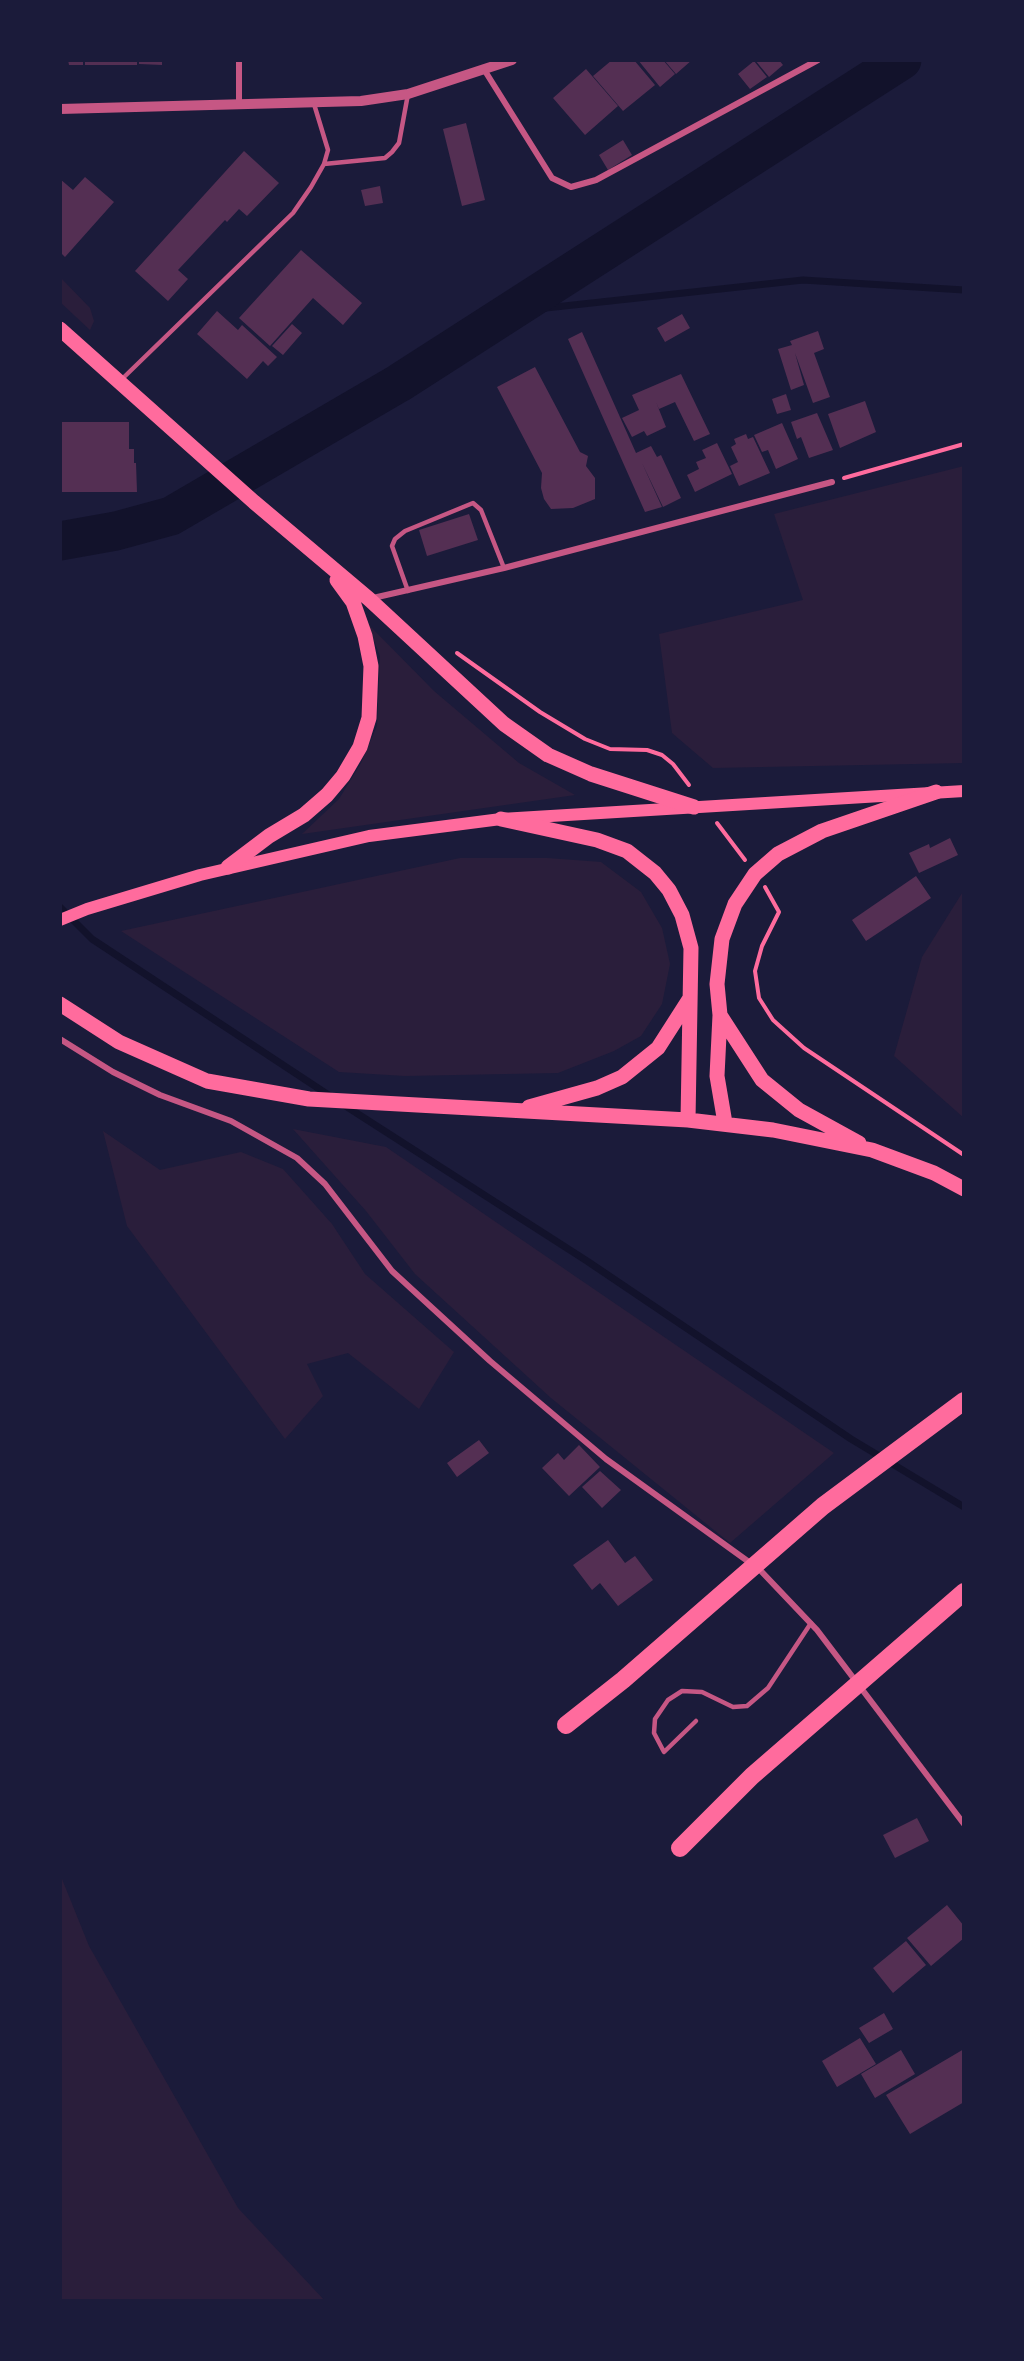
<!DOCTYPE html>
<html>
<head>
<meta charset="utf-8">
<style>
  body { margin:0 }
  #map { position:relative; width:1024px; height:2361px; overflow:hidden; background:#1b1b3a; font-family:Roboto,sans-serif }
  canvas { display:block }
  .frame { position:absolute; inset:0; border:62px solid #1b1b3a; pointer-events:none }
</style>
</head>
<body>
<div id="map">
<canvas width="1024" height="2361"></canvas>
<div class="frame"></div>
</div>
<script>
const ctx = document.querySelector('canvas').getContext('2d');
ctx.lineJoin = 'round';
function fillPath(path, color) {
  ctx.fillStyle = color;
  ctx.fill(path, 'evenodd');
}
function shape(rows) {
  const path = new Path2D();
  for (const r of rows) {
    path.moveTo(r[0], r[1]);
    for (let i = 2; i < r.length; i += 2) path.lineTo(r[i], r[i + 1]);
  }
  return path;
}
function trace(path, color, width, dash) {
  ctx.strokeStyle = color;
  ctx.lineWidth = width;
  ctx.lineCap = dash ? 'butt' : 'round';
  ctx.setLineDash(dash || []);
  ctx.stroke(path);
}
const green = shape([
  [60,277,90,308,94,321,90,330,60,302],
  [964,466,964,763,713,768,672,733,659,634,803,600,774,514],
  [367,623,434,691,519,763,575,795,302,834,339,799,361,763,377,726,380,656],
  [460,858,547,858,601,862,641,892,662,928,670,964,662,1004,641,1036,614,1051,558,1073,405,1076,339,1072,121,931],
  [964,890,964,1118,894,1056,922,957],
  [293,1129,386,1147,834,1453,730,1543,551,1398,415,1274,366,1211],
  [103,1131,160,1170,241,1152,283,1169,332,1224,365,1274,454,1352,419,1409,348,1353,307,1364,323,1396,285,1439,127,1226],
  [60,1874,89,1946,238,2208,325,2301,60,2301]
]);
const stream = shape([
  [509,312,803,280,964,290],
  [60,907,92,939,330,1096],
  [344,1105,587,1261,851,1439,964,1507]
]);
const river = shape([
  [60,541,116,531,171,516,399,383,902,60]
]);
const building = shape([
  [68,60,83,60,83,65,69,65],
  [85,60,137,60,137,65,85,65],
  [139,60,162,60,162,65,139,64],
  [612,60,634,60,655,85,623,111,593,76],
  [638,60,663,60,675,74,660,87],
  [664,60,692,60,676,74],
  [755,60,779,60,783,65,769,77],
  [754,61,767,77,750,89,738,74],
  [586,69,618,106,585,135,553,98],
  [466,123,485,200,462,206,443,129],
  [623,140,632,155,608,170,599,155],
  [244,151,279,183,247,216,239,209,227,222,225,220,178,270,188,279,168,301,135,271],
  [85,177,114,202,65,257,60,252,60,179,73,190],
  [380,186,383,203,365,206,361,190],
  [301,250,362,303,343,325,313,298,270,346,239,318],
  [217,311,238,330,242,325,277,357,268,366,263,361,247,379,197,334],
  [682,314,690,328,665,342,657,328],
  [292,324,302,333,283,355,272,346],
  [818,331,824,349,814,353,830,397,813,403,795,353,804,385,791,390,778,349,792,345,790,341],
  [582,332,636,453,651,446,657,457,661,455,681,498,663,507,642,463,662,507,645,512,568,339],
  [535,367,580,452,588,456,586,466,595,478,595,499,573,508,551,509,544,499,541,488,542,473,497,387],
  [681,374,710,434,694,441,675,402,659,409,656,402,666,427,647,436,644,431,632,437,622,418,639,410,632,395],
  [786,394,791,410,777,414,772,399],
  [865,401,876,432,840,448,828,414],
  [817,413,833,450,809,458,801,437,797,439,791,422],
  [60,422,129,422,129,449,134,449,134,463,136,463,137,492,60,492],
  [782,423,798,459,776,469,768,450,762,452,754,435],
  [746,434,748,439,753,437,770,473,739,486,730,466,738,462,731,447,736,444,734,439],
  [717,443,732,474,695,492,687,475,699,469,696,462,706,458,702,450],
  [469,514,478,540,427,556,419,530],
  [950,838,958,855,919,873,909,853,929,844,930,848],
  [916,876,931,898,866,941,852,920],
  [479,1440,489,1453,457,1477,447,1463],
  [579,1445,600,1467,569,1496,542,1468,558,1453,564,1460],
  [600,1471,621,1490,602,1508,582,1487],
  [608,1540,625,1563,635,1556,653,1580,618,1606,600,1583,592,1590,573,1565],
  [917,1818,929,1841,895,1858,883,1835],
  [947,1905,964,1926,964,1938,931,1966,907,1938],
  [906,1941,926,1965,893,1993,873,1968],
  [884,2013,893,2029,869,2043,859,2028],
  [860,2038,876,2064,837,2087,822,2061],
  [964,2049,964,2102,910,2134,886,2095],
  [901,2050,915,2074,875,2098,861,2074]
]);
const path = shape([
  [844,478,964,444],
  [457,653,540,712,585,739,610,749,647,750,662,755,673,764,689,785],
  [717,823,745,860],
  [765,887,779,912,762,946,755,971,759,998,773,1020,804,1048,964,1155]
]);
const service = shape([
  [324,164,385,158,392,152,399,143,408,94],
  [121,380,293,213,311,187,324,164,328,150,314,104],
  [408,591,392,546,395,539,405,531,473,503,481,510,504,568],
  [696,1721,664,1752,654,1733,655,1719,668,1700,682,1691,702,1692,733,1707,747,1706,768,1688,811,1623]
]);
const minor = shape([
  [485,71,552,178,571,187,596,180,818,60],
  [239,105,239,60],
  [373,598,504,568,832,482],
  [60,1039,113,1072,160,1095,231,1121,297,1158,325,1184,392,1271,490,1361,606,1459,760,1570,817,1630,964,1824]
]);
const tertiary = shape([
  [60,109,361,101,408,94,512,60]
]);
const secondary = shape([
  [60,920,87,909,200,875,369,836,501,819,964,791]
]);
const primary = shape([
  [60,329,254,502,369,599,504,724,548,755,591,774,694,807],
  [501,819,597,840,627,851,655,873,669,890,682,915,691,948,688,1120],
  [228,867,269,836,304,815,327,795,343,776,360,747,369,718,371,666,365,636,353,602,337,580],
  [60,1004,119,1042,207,1081,309,1099,688,1120,773,1130,872,1150,934,1173,964,1189],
  [720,1015,717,1076,725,1123],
  [529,1107,597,1088,622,1077,658,1048,690,998],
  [859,1143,799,1110,762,1080,720,1015,717,984,722,939,735,904,755,874,778,854,822,831,936,792]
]);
const motorway = shape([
  [566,1725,623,1680,823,1506,964,1401],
  [680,1848,752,1776,964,1592]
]);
fillPath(green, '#2a1e3b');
trace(stream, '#12122b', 7);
trace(river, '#12122b', 39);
fillPath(building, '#542f53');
trace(path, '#ff6b9d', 4);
trace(service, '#c65784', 4.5);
trace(minor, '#c65784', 6);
trace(tertiary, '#c65784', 10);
trace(secondary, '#ff6b9d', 12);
trace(primary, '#ff6b9d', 15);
trace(motorway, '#ff6b9d', 18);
</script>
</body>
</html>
